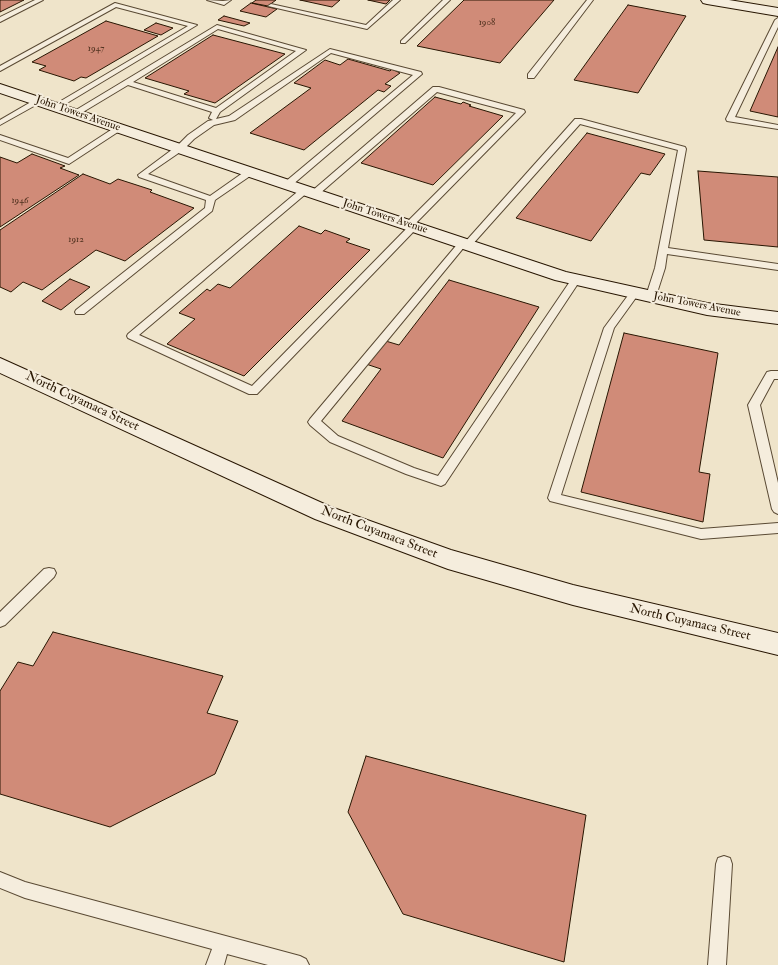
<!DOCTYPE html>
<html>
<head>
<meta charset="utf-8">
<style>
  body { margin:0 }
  canvas { display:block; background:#efe4ca }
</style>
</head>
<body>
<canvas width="778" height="965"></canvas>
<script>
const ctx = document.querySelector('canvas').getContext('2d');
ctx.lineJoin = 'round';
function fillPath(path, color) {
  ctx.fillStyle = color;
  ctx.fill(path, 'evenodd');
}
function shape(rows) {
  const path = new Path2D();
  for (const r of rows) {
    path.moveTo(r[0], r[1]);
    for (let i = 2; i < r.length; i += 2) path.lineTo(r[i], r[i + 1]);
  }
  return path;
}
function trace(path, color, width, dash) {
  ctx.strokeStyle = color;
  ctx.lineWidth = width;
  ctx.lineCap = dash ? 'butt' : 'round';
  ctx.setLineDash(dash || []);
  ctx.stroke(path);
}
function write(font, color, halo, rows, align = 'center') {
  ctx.font = font + ' "IM FELL Double Pica",serif';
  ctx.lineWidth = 4;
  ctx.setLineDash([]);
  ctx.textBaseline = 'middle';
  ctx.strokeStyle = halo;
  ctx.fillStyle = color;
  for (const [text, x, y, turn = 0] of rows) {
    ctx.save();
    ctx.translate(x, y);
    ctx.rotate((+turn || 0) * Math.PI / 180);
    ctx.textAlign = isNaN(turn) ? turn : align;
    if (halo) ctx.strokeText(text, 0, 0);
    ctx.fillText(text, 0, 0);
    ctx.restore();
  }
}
const building = shape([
  [0,0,24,0,0,12,0,0],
  [256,0,276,0,268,6,252,3,256,0],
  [300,0,340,0,332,7,300,0],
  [368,0,390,0,386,4,368,0],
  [464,0,554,0,500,63,417,46,464,0],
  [251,3,277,9,266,17,240,11,251,3],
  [628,5,686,16,638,93,574,80,628,5],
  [224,16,250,23,244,26,218,20,224,16],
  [106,21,158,36,86,78,81,77,74,81,39,70,46,66,32,62,106,21],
  [156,23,173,28,161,35,144,30,156,23],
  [213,35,285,54,215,103,184,94,189,91,145,78,213,35],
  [778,47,778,117,750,111,778,47],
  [348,59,390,71,392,69,400,73,385,84,391,86,384,92,378,90,304,150,250,133,311,88,294,83,325,60,340,65,348,59],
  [435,97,461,104,463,102,471,105,469,106,503,116,433,185,361,163,435,97],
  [587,133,665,154,650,175,641,173,591,241,516,218,587,133],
  [32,154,65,166,60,168,79,175,0,227,0,157,17,163,32,154],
  [698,171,778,177,778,247,704,240,698,171],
  [83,174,110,184,118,179,152,190,150,192,194,208,125,261,96,250,42,290,23,282,11,292,0,287,0,230,83,174],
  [299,226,321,234,325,230,350,239,346,242,370,250,244,376,167,344,195,319,179,313,207,289,210,291,218,284,230,288,299,226],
  [70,279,90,287,61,310,42,301,70,279],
  [449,280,539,307,443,458,342,421,381,369,360,362,379,339,399,345,449,280],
  [624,333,718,353,699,472,710,474,703,522,581,492,624,333],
  [53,632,223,676,207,713,238,721,215,774,110,827,0,794,0,691,18,662,33,666,53,632],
  [366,756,586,815,564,962,403,914,348,812,366,756]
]);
const lane = shape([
  [35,0,43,0,0,22,0,17,35,0],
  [207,0,223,1,231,0,224,5,207,0],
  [393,0,400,0,367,29,268,6,271,4,366,25,393,0],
  [443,0,450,0,405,43,401,43,401,41,443,0],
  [587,0,593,0,534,78,528,78,528,74,587,0],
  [115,3,197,25,57,109,53,107,54,105,188,26,116,7,0,71,0,66,115,3],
  [778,18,778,27,735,117,778,125,778,129,727,121,726,119,775,20,778,18],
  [217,25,306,50,220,112,216,119,229,116,330,49,421,72,422,74,291,186,288,187,284,184,285,182,413,75,331,53,235,120,214,125,194,139,183,150,148,174,210,196,247,170,253,170,254,172,253,174,215,200,212,211,84,314,76,314,75,312,76,310,205,208,206,200,139,177,138,175,177,146,188,135,208,121,213,120,209,118,212,112,128,85,78,115,72,115,71,113,217,25],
  [218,29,296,51,216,108,133,82,218,29],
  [433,87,439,87,524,110,525,112,415,224,419,226,417,228,257,394,249,394,128,338,127,336,128,334,302,188,308,188,309,190,308,192,139,335,252,386,408,227,404,225,516,113,437,92,318,195,312,195,311,193,312,191,433,87],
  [36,99,39,99,43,101,0,125,0,120,36,99],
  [575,119,581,119,685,147,686,149,668,248,778,264,778,270,667,254,665,268,656,296,655,298,647,298,646,296,655,268,678,150,580,124,471,246,465,246,321,421,338,436,414,468,438,476,573,277,579,277,581,279,445,484,441,486,406,474,330,442,310,425,308,422,310,419,460,241,466,241,575,119],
  [117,126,120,126,124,128,69,164,0,140,0,135,68,158,117,126],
  [635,289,640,292,614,328,561,495,701,529,778,523,778,533,701,539,550,501,548,498,604,328,632,290,635,289],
  [771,371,778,371,778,379,774,379,760,405,778,483,778,514,774,512,772,509,748,405,767,372,771,371],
  [49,568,54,569,56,573,54,577,5,625,0,627,0,612,44,569,49,568],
  [724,856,730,858,732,864,726,965,708,965,716,864,718,858,724,856],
  [0,872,25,882,300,956,306,959,309,965,268,965,227,954,224,965,206,965,212,949,25,898,0,888,0,872]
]);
const secondary = shape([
  [701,0,729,0,778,8,778,16,707,4,703,3,701,0],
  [0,84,566,272,707,303,778,312,778,324,707,315,555,280,0,93,0,84],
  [0,358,331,507,451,550,573,585,778,633,778,655,573,605,448,569,315,519,0,373,0,358]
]);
const farNumbernames = [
  ["1908",487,23],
  ["1947",96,49],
  ["1946",20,201],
  ["1912",76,240]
];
const farStreetnames = [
  ["John Towers Avenue",78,114,19],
  ["John Towers Avenue",385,217,18],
  ["John Towers Avenue",697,305,11]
];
const streetNames = [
  ["North Cuyamaca Street",82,402,25],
  ["North Cuyamaca Street",379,533,21],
  ["North Cuyamaca Street",690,623,13]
];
fillPath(building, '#d08b78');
trace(building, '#281602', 1);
trace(lane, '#5a4a34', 2);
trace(secondary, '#281602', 2);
fillPath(lane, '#f5eddd');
fillPath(secondary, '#f5eddd');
write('9px', '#523320', null, farNumbernames);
write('11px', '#281602', '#f5eddd', farStreetnames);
write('13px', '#281602', '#f5eddd', streetNames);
</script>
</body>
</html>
